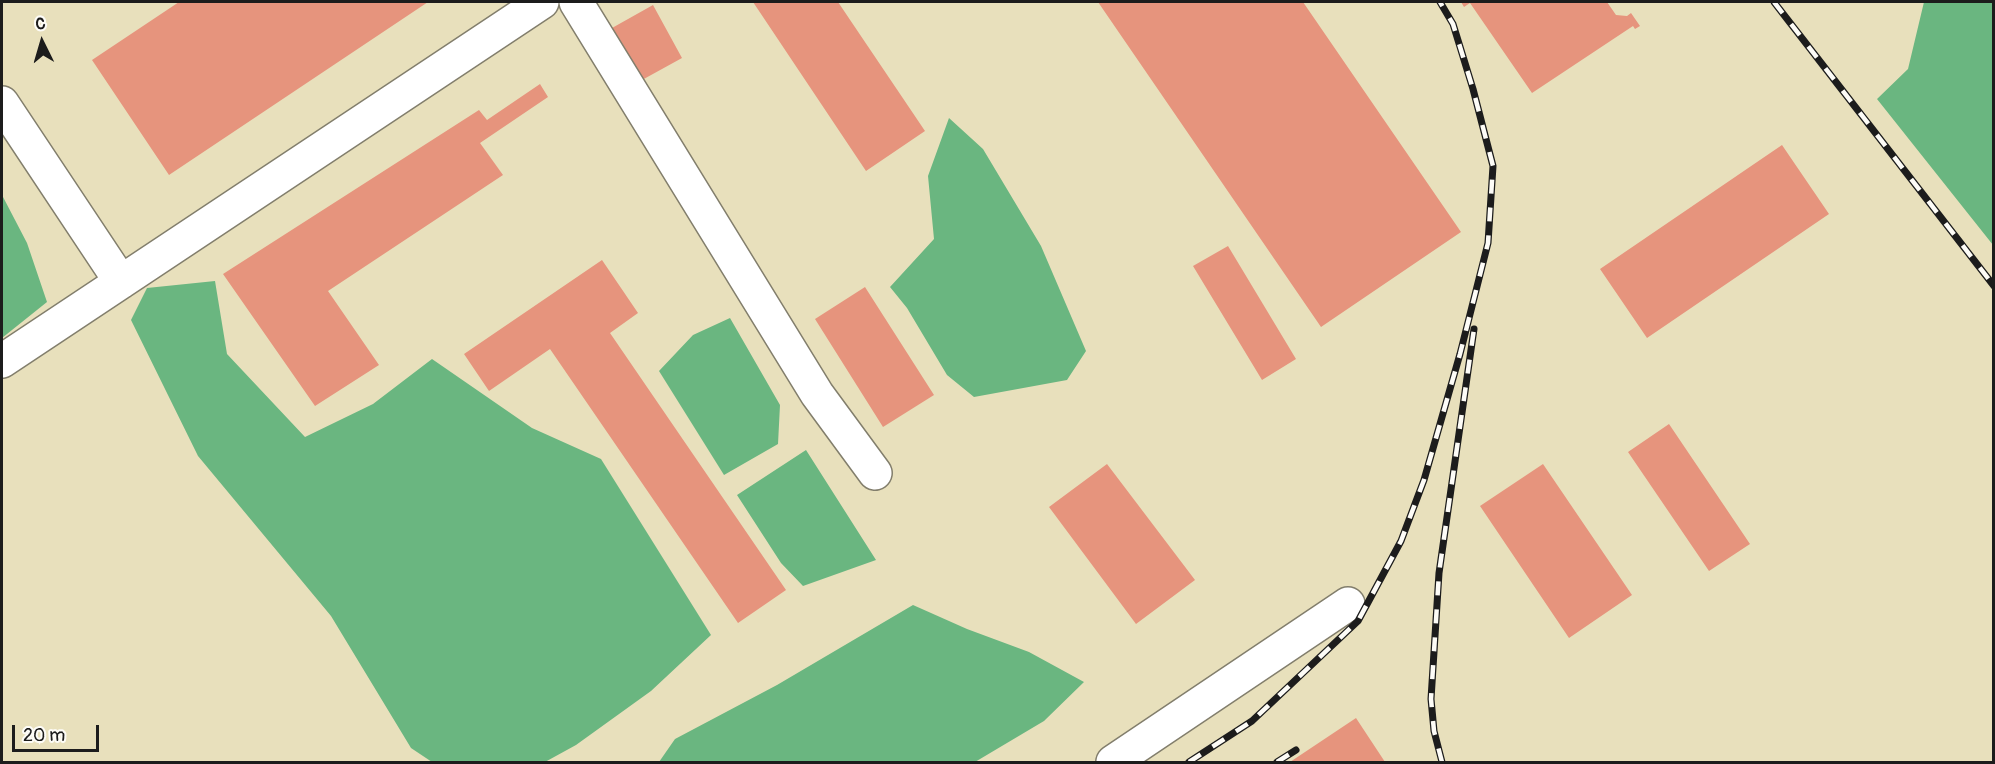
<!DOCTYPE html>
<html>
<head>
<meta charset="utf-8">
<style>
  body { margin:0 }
  #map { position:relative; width:1995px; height:764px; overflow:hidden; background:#e8e0bc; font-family:Pangolin,sans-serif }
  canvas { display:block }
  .frame { position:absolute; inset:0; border:3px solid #1c1c1c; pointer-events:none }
  .north { position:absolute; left:12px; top:12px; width:60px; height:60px; -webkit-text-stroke:4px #fdfcf7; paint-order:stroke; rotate:355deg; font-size:16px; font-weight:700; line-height:24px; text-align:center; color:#1c1c1c }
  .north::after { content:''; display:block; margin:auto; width:21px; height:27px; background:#1c1c1c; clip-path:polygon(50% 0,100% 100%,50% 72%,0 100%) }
  .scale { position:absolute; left:12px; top:725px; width:87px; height:27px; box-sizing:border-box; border:3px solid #1c1c1c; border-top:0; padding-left:8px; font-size:18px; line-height:21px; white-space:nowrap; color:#1c1c1c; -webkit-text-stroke:4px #fdfcf7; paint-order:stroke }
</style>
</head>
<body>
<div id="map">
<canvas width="1995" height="764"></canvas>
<div class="frame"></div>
<div class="north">С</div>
<div class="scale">20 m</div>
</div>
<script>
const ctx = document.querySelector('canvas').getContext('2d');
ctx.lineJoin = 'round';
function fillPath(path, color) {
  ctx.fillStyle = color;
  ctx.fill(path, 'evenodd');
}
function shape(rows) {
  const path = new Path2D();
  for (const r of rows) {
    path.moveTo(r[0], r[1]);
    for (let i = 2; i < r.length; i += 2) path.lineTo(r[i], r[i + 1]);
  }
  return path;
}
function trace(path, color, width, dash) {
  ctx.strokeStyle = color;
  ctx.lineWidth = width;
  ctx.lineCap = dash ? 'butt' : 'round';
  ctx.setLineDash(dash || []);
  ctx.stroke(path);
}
const forest = shape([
  [1924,2,1993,3,1993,245,1877,99,1908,69],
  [949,118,983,149,1041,246,1086,351,1067,380,974,397,947,375,907,308,890,287,934,239,928,176],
  [2,195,27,243,47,302,2,338],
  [215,281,227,354,305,437,373,404,432,359,532,428,601,459,711,635,651,691,576,745,545,762,432,762,411,748,331,616,198,456,131,320,147,288],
  [730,318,780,405,778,444,724,475,659,371,693,335],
  [806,450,876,560,803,586,781,563,737,495],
  [913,605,967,629,1029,652,1084,682,1044,721,975,762,659,762,675,739,777,685]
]);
const building = shape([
  [179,2,428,2,169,175,92,60],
  [753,2,838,2,925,131,866,171],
  [1098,2,1303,2,1461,232,1321,327],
  [1461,2,1607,2,1616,15,1627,16,1631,13,1640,26,1635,29,1633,26,1532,93,1470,3,1464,7],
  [653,5,682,58,642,80,612,28],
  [540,84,548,97,480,143,503,175,328,291,379,365,315,406,223,274,479,110,487,120],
  [1782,145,1829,214,1647,338,1600,269],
  [1228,246,1296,359,1262,380,1193,266],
  [602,260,638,313,610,333,786,590,738,623,550,349,489,391,464,354],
  [865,287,934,395,883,427,815,319],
  [1669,424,1750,544,1709,571,1628,452],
  [1107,464,1195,580,1136,624,1049,507],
  [1543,464,1632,595,1569,638,1480,506],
  [1356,718,1385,762,1290,762]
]);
const minor = shape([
  [576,2,817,394,875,473],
  [2,103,121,282],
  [2,361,542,2],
  [1113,762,1348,604]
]);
const rail = shape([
  [1774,2,1994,286],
  [1189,762,1252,721,1358,621,1401,541,1424,480,1460,354,1488,243,1493,166,1473,89,1453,24,1440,2],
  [1277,762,1296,750],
  [1442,762,1434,731,1431,699,1439,573,1474,329]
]);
fillPath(forest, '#6ab680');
fillPath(building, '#e6947d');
trace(minor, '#827e6c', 36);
trace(minor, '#fff', 33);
trace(rail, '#1c1c1c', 7);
trace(rail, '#fdfcf7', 4.5, [14]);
</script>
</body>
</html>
